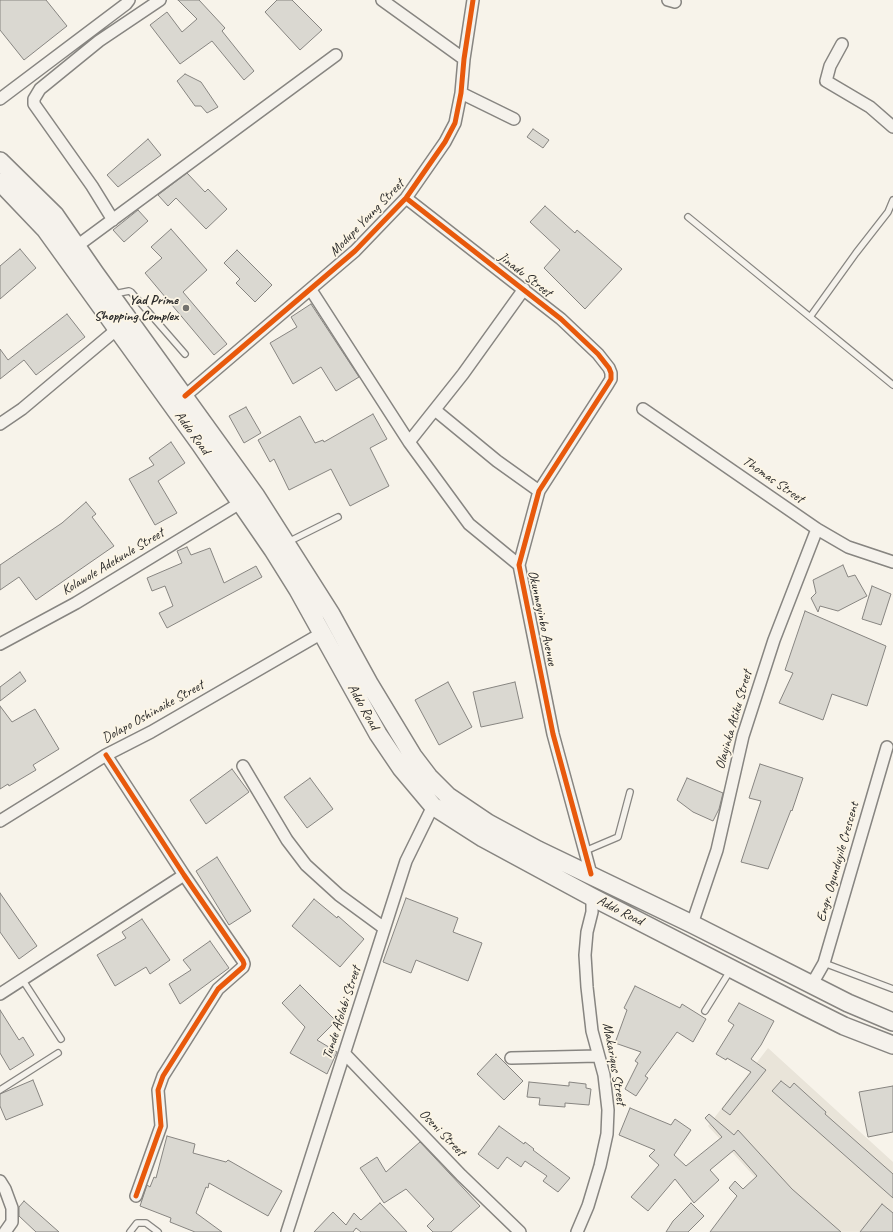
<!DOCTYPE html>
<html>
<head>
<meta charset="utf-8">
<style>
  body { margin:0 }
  canvas { display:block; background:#f7f3ea }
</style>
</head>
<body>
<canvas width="893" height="1232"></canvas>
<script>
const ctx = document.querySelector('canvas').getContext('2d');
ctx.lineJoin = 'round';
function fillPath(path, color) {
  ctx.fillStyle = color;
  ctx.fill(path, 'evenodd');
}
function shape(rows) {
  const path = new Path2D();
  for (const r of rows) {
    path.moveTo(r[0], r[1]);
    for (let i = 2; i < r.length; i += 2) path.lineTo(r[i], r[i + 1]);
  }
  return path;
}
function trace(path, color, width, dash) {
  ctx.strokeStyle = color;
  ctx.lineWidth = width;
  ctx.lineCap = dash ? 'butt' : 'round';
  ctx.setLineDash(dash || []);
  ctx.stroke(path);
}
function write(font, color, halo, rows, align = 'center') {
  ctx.font = font + ' Caveat,sans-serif';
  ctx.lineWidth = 3.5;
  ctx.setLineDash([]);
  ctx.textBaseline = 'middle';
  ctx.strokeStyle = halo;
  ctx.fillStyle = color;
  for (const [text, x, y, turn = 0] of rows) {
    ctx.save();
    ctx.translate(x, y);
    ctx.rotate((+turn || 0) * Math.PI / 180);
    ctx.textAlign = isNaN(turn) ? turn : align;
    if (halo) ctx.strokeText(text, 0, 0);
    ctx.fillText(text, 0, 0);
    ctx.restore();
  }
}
const built = shape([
  [768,1048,893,1162,893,1232,811,1232,775,1199,708,1126]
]);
const building = shape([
  [0,0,46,0,67,26,24,60,0,30,0,0],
  [178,0,199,0,225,28,222,31,254,71,244,80,212,41,180,64,150,25,167,12,182,32,197,19,178,0],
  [277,0,292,0,322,30,300,50,265,12,277,0],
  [185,74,201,82,218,107,207,113,201,106,195,106,177,81,185,74],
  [533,129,549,140,543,148,527,137,533,129],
  [148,139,161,155,118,187,107,175,148,139],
  [187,173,205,192,208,189,227,209,206,229,176,198,168,206,158,195,187,173],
  [545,206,575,233,577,230,622,269,585,309,544,268,560,250,530,222,545,206],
  [138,210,148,221,124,242,113,230,138,210],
  [171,229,207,270,183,292,227,344,214,355,145,273,162,258,151,247,171,229],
  [20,249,36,268,0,299,0,266,20,249],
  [237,250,272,285,255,302,236,283,240,279,224,263,237,250],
  [311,304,359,377,336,391,321,367,293,384,270,343,297,327,291,317,311,304],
  [67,314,85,337,36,375,24,360,0,379,0,349,8,360,67,314],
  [246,407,261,433,244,443,229,416,246,407],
  [373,414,387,439,370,448,389,486,350,506,331,469,289,490,274,459,270,462,258,440,300,416,315,443,323,440,324,442,373,414],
  [171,442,185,463,158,481,177,513,155,525,129,479,154,465,149,458,171,442],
  [86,502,96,514,92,517,114,546,36,600,19,577,0,590,0,565,62,523,86,502],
  [187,547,191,555,210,548,224,583,256,566,262,577,167,628,159,613,173,606,165,586,152,591,147,578,182,563,177,551,187,547],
  [843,565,848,577,855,575,867,596,838,611,820,606,818,612,811,598,816,593,813,580,843,565],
  [872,586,891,594,881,625,862,619,872,586],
  [805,611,886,646,867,706,832,694,823,720,779,703,793,673,785,670,805,611],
  [20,672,26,681,0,701,0,687,20,672],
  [448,682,472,727,439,745,415,700,448,682],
  [515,682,523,718,481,727,473,692,515,682],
  [0,706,12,722,35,709,59,749,33,765,36,770,9,786,8,784,0,789,0,706],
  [760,764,803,778,792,811,791,810,768,869,741,862,761,801,749,798,760,764],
  [232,769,249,792,206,824,190,800,232,769],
  [310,778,333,809,307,828,284,797,310,778],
  [687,778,723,793,719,809,713,821,693,812,677,800,687,778],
  [217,857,251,911,229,925,196,871,217,857],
  [0,893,37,946,19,959,0,932,0,893],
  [406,898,458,918,453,932,482,943,468,981,416,960,411,973,383,962,406,898],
  [314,899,337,918,338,916,364,939,340,967,292,926,314,899],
  [142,919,170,960,150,974,146,967,115,986,97,955,126,938,122,932,142,919],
  [210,941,229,968,180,1004,169,984,191,970,183,960,210,941],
  [300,985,336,1021,317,1040,337,1052,327,1074,290,1053,305,1027,282,1003,300,985],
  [635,986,680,1008,682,1004,706,1019,693,1042,677,1032,645,1076,648,1078,636,1096,625,1089,638,1063,635,1061,641,1052,615,1043,627,1010,624,1008,635,986],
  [739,1003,774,1021,761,1045,751,1059,766,1070,730,1115,722,1109,751,1072,727,1058,726,1060,716,1054,734,1025,728,1021,739,1003],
  [0,1010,19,1040,23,1037,34,1055,10,1070,0,1053,0,1010],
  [496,1054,523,1081,504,1100,477,1074,496,1054],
  [33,1080,43,1105,6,1120,0,1106,0,1094,33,1080],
  [781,1081,790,1088,794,1083,826,1112,825,1114,893,1174,893,1198,772,1091,781,1081],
  [529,1082,569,1086,569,1082,586,1084,586,1088,591,1089,589,1105,565,1103,565,1107,539,1105,540,1098,527,1097,529,1082],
  [893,1086,893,1132,868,1137,859,1092,893,1086],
  [630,1108,671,1125,675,1119,691,1130,674,1155,686,1166,722,1137,705,1118,709,1114,734,1135,738,1130,792,1189,841,1232,710,1232,737,1196,729,1188,735,1181,743,1189,757,1176,734,1150,710,1170,719,1180,694,1203,675,1179,648,1211,631,1197,659,1165,649,1156,655,1150,619,1135,630,1108],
  [499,1126,524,1144,525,1142,534,1149,533,1150,570,1178,558,1192,543,1181,547,1176,525,1161,521,1167,507,1157,498,1169,478,1154,499,1126],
  [167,1136,195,1144,193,1153,226,1162,228,1160,282,1191,268,1216,209,1183,208,1188,206,1187,196,1213,222,1232,195,1232,170,1222,171,1218,140,1206,147,1185,150,1187,154,1177,156,1178,167,1136],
  [420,1142,480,1206,451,1232,433,1232,427,1226,434,1219,406,1189,384,1203,360,1168,377,1157,386,1172,420,1142],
  [24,1201,59,1232,36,1232,19,1216,19,1207,24,1201],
  [380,1203,407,1232,361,1232,356,1228,353,1232,314,1232,333,1212,346,1225,354,1213,361,1220,380,1203],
  [691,1203,704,1216,688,1232,666,1232,673,1221,691,1203],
  [882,1204,893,1213,893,1232,860,1232,882,1204]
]);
const service = shape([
  [688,217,893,385],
  [114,294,129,291,131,292,185,354],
  [810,317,856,253,888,212,893,200],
  [288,542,338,517],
  [585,851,618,837,630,792],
  [824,963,893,989],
  [22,979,61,1039],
  [705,1011,730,971],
  [0,1090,58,1053],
  [130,1232,137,1223,146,1223,158,1232]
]);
const minor = shape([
  [382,0,464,59],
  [668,0,675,2],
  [842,44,830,66,826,81,870,107,893,127],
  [461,93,514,119],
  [0,99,126,4,129,0],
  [406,198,561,319,598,354,609,368,611,373,611,379,608,384,539,491,519,565,553,734,591,874],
  [113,220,92,186,34,104,34,99,40,89,99,41,160,0],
  [77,246,336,55],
  [311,290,409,442,469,524,519,565],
  [185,396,355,251,406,198,445,142,455,123,461,93,464,59,473,0],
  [643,409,817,529,848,547,893,562],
  [435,410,497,461,539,491],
  [0,424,22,409,122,325],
  [409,442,463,374,524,289],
  [0,644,76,603,240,503],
  [106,755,184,875,243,961,244,964,243,967,218,989,163,1076,158,1090,161,1126,136,1196],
  [243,766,287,840,306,865,339,895,384,928],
  [0,821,106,755,151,732,322,633],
  [692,924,717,850,743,736,774,640,817,529],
  [812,984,824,963,887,747],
  [0,994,184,875],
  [345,1054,461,1175,520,1232],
  [511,1058,598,1056],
  [0,1181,5,1189,12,1208,12,1222,5,1232],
  [287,1232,406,861,433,806],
  [577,1232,588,1206,600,1166,607,1134,608,1110,604,1075,592,1031,587,987,585,955,587,932,592,912,592,897]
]);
const primary = shape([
  [0,161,55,215,95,273,256,496,331,614,370,685,413,756,429,777,448,796,488,823,538,850,692,924,848,1003,893,1022],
  [0,182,45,229,200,444,273,550,298,590,378,734,401,768,433,806,483,838,592,897,806,1007,844,1026,893,1045]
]);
const cycleway = shape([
  [406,198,561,319,598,354,609,368,611,373,611,379,608,384,539,491,519,565,553,734,591,874],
  [185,396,355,251,406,198,445,142,455,123,461,93,464,59,473,0],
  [106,755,184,875,243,961,244,964,243,967,218,989,163,1076,158,1090,161,1126,136,1196]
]);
const markers = [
  [186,308,4,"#72716e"]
];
const streetNames = [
  ["Modupe Young Street",367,218,-46],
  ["Jinadu Street",525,275,38],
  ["Addo Road",192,433,54],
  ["Thomas Street",773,480,35],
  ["Kolawole Adekunle Street",113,562,-31],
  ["Okunmoyinbo Avenue",542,618,78],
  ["Addo Road",363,707,61],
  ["Dolapo Oshinaike Street",153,712,-29],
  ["Olayinka Atiku Street",734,720,-74],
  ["Engr. Ogunduyile Crescent",838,862,-74],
  ["Addo Road",620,911,27],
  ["Tunde Afolabi Street",342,1013,-72],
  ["Makariqus Street",614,1064,80],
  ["Oseni Street",442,1133,46]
];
const poiNames = [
  ["Yad Prime",178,300],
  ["Shopping Complex",178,316]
];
fillPath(built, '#e9e4d9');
fillPath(building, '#dad8d1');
trace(building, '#878581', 1);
trace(service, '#878581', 8);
trace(minor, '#878581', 14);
trace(primary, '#878581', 20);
trace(service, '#f5f2ec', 5.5);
trace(minor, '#f5f2ec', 11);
trace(primary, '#f5f2ec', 17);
trace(cycleway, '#e8590c', 5);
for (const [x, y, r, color] of markers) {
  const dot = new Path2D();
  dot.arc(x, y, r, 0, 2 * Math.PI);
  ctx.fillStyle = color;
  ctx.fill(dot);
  trace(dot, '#fcf5e5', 1.5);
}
write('14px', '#2b2b2b', '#fcf5e5', streetNames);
write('bold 14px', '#2b2b2b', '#fcf5e5', poiNames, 'right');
</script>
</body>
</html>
